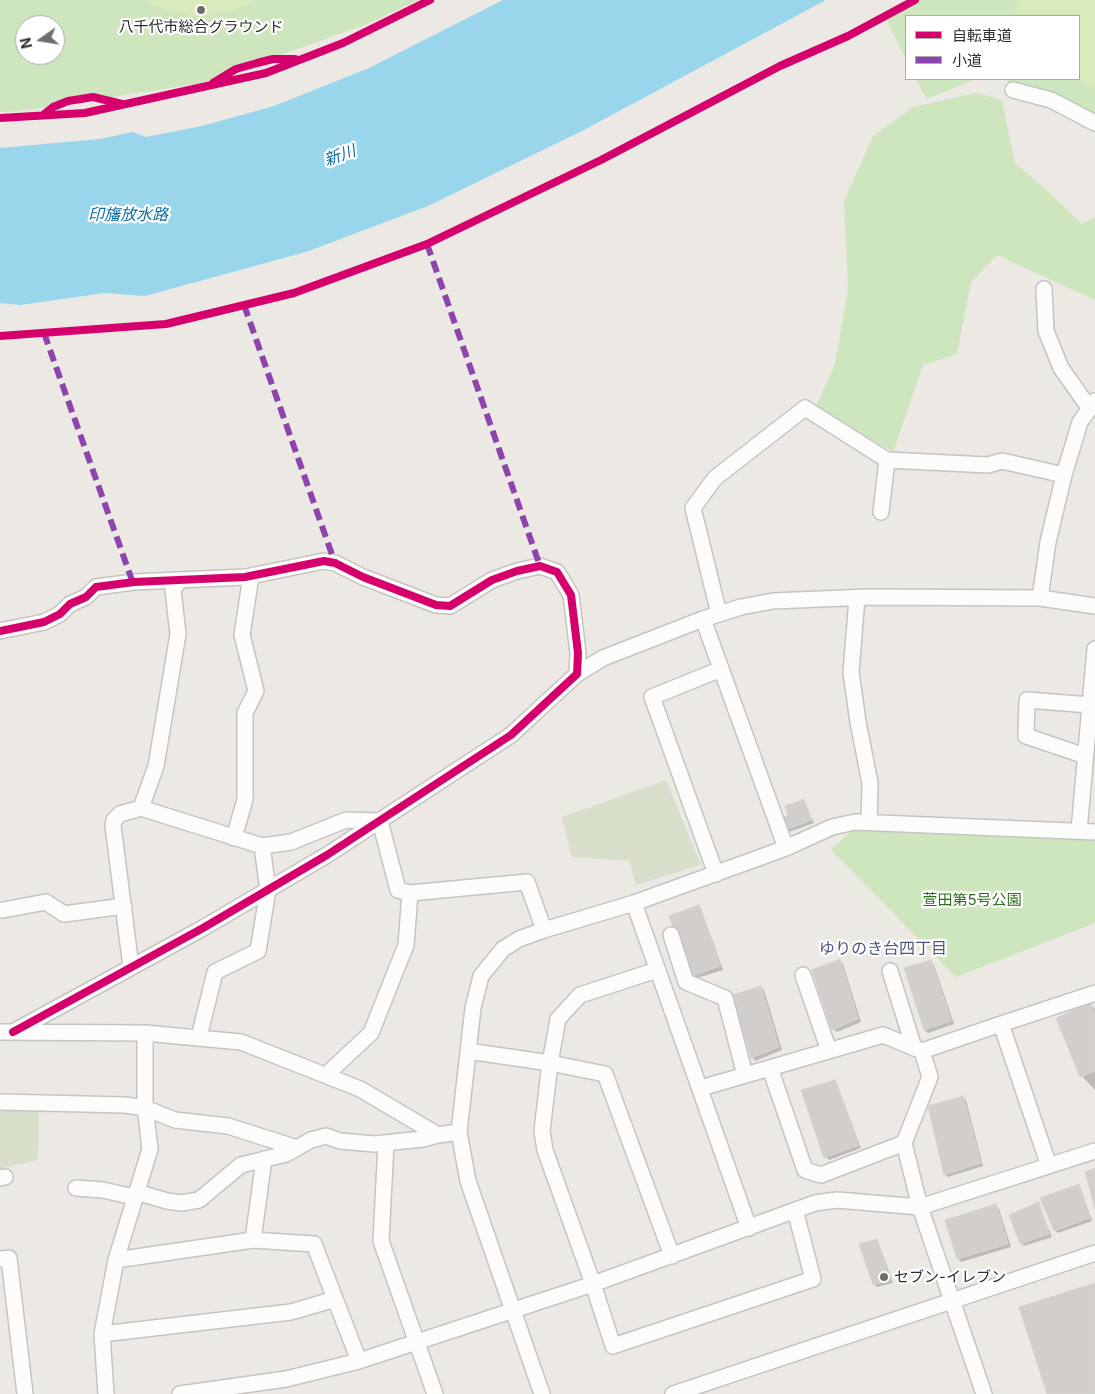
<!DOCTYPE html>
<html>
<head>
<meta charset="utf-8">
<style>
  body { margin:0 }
  #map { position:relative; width:1095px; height:1394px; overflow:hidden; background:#ece8e4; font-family:Inter,"Noto Sans JP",sans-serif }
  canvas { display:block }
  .legend { position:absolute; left:905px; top:15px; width:175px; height:65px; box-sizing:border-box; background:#fff; border:1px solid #ababab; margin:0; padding:6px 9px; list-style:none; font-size:15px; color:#2e2e2e }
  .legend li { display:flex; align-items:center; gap:10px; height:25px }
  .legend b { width:25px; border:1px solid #ababab }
  .north { position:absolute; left:15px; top:15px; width:50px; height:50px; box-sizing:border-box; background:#fff; border:1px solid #ababab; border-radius:50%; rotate:257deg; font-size:14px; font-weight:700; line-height:20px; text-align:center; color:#2e2e2e }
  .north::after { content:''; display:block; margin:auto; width:18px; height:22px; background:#706f6e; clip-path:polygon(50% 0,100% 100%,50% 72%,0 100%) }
</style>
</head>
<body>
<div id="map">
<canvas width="1095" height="1394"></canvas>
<ul class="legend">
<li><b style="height:6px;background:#d6006c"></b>自転車道</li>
<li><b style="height:6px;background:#8e44ad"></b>小道</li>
</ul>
<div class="north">N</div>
</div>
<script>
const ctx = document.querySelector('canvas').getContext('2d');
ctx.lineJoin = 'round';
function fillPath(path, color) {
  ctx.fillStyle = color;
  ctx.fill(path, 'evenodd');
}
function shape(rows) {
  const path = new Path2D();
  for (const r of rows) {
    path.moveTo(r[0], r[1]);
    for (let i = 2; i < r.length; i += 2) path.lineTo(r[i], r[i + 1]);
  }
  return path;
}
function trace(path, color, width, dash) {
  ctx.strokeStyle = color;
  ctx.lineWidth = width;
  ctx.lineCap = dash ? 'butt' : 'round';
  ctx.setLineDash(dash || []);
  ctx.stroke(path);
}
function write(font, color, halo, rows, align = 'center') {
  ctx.font = font + ' Inter,"Noto Sans JP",sans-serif';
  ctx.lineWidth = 4.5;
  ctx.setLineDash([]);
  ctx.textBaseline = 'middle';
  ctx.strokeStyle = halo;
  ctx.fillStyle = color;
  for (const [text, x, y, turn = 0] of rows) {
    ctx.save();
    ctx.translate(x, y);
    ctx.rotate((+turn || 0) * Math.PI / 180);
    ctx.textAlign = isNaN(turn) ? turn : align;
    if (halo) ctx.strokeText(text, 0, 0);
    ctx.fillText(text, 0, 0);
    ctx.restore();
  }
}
const green = shape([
  [0,0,418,0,370,23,202,83,21,111,0,112],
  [25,25,55,25,55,55,25,55],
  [922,0,1095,0,1095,115,1044,90,1008,82,1006,79,1079,79,1079,16,906,16,906,59,886,18],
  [916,79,976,79,927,99],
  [976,93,1002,100,1015,163,1040,184,1082,224,1095,217,1095,300,997,255,971,282,957,354,923,365,893,452,816,406,835,364,848,289,844,201,873,136,913,107],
  [853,829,1095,840,1095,923,956,977,831,850]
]);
const cemetery = shape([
  [666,780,701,865,636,885,629,861,572,857,562,817],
  [0,1107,16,1110,39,1109,38,1160,0,1169]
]);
const pitch = shape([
  [146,0,258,0,233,11,198,17,160,8],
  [1019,0,1095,0,1095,91,1079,79,1079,16,1013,16]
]);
const water = shape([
  [503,0,826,0,582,131,428,206,306,252,145,296,104,293,21,305,0,303,0,148,100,139,133,132,146,137,202,126,274,106,369,68]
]);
const shadow = shape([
  [804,801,814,823,789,832,786,829,790,816],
  [698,906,701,909,723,970,694,979,691,976],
  [840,960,843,964,861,1022,837,1032,833,1029],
  [931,961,934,965,954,1024,928,1033,925,1030],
  [761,987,764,990,782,1050,755,1061,752,1057],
  [1090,1004,1095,1009,1095,1090,1082,1076],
  [834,1081,837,1084,861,1148,829,1160,826,1157],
  [963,1097,966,1100,983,1166,948,1177,945,1174],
  [1078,1185,1081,1189,1092,1221,1058,1233,1055,1230],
  [1038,1204,1052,1237,1024,1246,1021,1243],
  [996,1206,999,1209,1011,1247,961,1262,958,1258],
  [876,1241,879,1244,893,1283,877,1287,874,1284]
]);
const building = shape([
  [804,799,812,820,785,830,781,818,788,815,785,806,804,799],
  [699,905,720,966,690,977,669,916,699,905],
  [840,959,858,1019,832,1030,812,970,840,959],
  [931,960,951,1021,924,1030,904,968,931,960],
  [761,986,779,1047,751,1058,732,995,761,986],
  [1090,1003,1095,1014,1095,1071,1080,1077,1056,1018,1090,1003],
  [835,1080,859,1145,824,1158,801,1090,835,1080],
  [963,1096,981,1163,944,1175,928,1106,963,1096],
  [1095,1168,1095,1209,1085,1172,1095,1168],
  [1079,1184,1090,1218,1054,1231,1040,1198,1079,1184],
  [1039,1202,1049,1234,1020,1244,1009,1215,1039,1202],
  [996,1204,1008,1244,957,1259,945,1220,996,1204],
  [877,1239,890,1280,873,1285,859,1244,877,1239],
  [1095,1283,1095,1394,1047,1394,1019,1307,1095,1283]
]);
const minor = shape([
  [1013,90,1051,100,1095,123],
  [1044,289,1046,331,1061,368,1090,409],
  [881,512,887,460],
  [857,598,851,672,858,722,870,783,869,822],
  [1040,598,1048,542,1064,475,1080,422,1095,401],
  [719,614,693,508,715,478,805,408,887,460,988,465,1002,461,1064,475],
  [703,619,786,848],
  [0,631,44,622,60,614,70,604,86,597,96,587,134,582,245,577,324,561,335,563,363,577,436,605,450,606,492,580,517,571,540,566,557,572,571,595,578,653,577,674,511,735,327,855,203,928,13,1032],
  [577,674,603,658,703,619,741,607,773,601,869,597,1040,598,1095,606],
  [1085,756,1026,736,1027,700,1090,705],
  [141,808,262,846,291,842,346,820,380,821],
  [380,821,398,890,410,893,527,882,544,930],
  [1079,831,1095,649],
  [234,838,245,799,245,713,256,691,242,635,251,576],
  [716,874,652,697,721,669],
  [634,903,749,1228],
  [3,910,46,902,64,914,124,906],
  [671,935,686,982,725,998,745,1075],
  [131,967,113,826,114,820,120,814,141,808,156,766,178,634,173,590,180,580],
  [657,970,580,995,558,1019,550,1063,542,1131,545,1150,593,1284,613,1346,813,1279,795,1210],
  [890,971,914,1048],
  [803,975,829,1051],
  [1001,1024,1095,993],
  [0,1032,145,1033,241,1042,360,1089,438,1135,459,1132],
  [199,1037,215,972,258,951,268,890,262,846],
  [468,1051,550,1063,605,1074,672,1256],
  [922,1051,930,1077,904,1143,920,1207,984,1394],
  [770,1068,805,1170,821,1175,904,1143],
  [326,1075,371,1033,406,945,410,893],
  [701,1088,883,1035,922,1051,1001,1024,1049,1166],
  [0,1102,125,1105,145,1108,175,1120,228,1126,297,1148],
  [386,1143,381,1241,435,1394],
  [0,1178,5,1177],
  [76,1188,103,1190,134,1197],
  [136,1192,167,1201,181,1203,199,1200,241,1165,286,1154,311,1140,326,1136,340,1141,374,1144,423,1139,438,1135],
  [253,1240,264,1159],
  [0,1259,9,1258,25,1394],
  [116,1260,253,1240,314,1244,359,1361],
  [102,1334,291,1312,335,1299],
  [106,1394,102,1334,116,1260,150,1149,145,1106,145,1033],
  [180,1394,286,1379,359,1361,593,1284,815,1203,837,1200,920,1207,1095,1151],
  [542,1394,468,1181,459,1132,473,1008,481,976,503,949,519,939,544,930,634,903,786,848,832,827,855,822,1095,832],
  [673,1394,1095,1253]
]);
const quiet = shape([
  [427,244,540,566],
  [244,305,335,563],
  [44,333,133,583]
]);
const cycleway = shape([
  [213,83,236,69,257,63,273,59,295,59],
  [43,115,53,107,68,101,93,97,122,104],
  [0,118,85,113,266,73,343,43,430,0],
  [0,336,166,324,294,293,427,244,601,160,780,66,848,36,915,0],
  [0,631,44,622,60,614,70,604,86,597,96,587,134,582,245,577,324,561,335,563,363,577,436,605,450,606,492,580,517,571,540,566,557,572,571,595,578,653,577,674,511,735,327,855,203,928,13,1032]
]);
const markers = [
  [201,10,5,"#706f6e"],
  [884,1277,5,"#706f6e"]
];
const poiNames = [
  ["八千代市総合グラウンド",201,27],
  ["セブン-イレブン",894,1277,"left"]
];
const parkNames = [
  ["萱田第5号公園",972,900]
];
const waterNames = [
  ["新川",340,156,-20],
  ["印旛放水路",128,215]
];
const neighbourhoodNames = [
  ["ゆりのき台四丁目",883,949]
];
fillPath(green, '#cee6be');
fillPath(cemetery, '#d8e0cc');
fillPath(pitch, '#d9eabb');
fillPath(water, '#99d6ec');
fillPath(shadow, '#0003');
fillPath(building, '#d1cecb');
trace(building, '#d7d4d0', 1);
trace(minor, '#c5c4c5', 18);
trace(minor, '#fcfcfb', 15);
trace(quiet, '#8e44ad', 6, [12, 6]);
trace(cycleway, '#d6006c', 8);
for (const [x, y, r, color] of markers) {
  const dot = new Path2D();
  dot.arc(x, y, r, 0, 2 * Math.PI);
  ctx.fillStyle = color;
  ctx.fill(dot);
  trace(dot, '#fff', 2);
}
write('15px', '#2e2e2e', '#fff', poiNames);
write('15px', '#2c6e1b', '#fff', parkNames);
write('italic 16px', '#0d6fa3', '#fff', waterNames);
write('16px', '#4d5680', '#fff', neighbourhoodNames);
</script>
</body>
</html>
